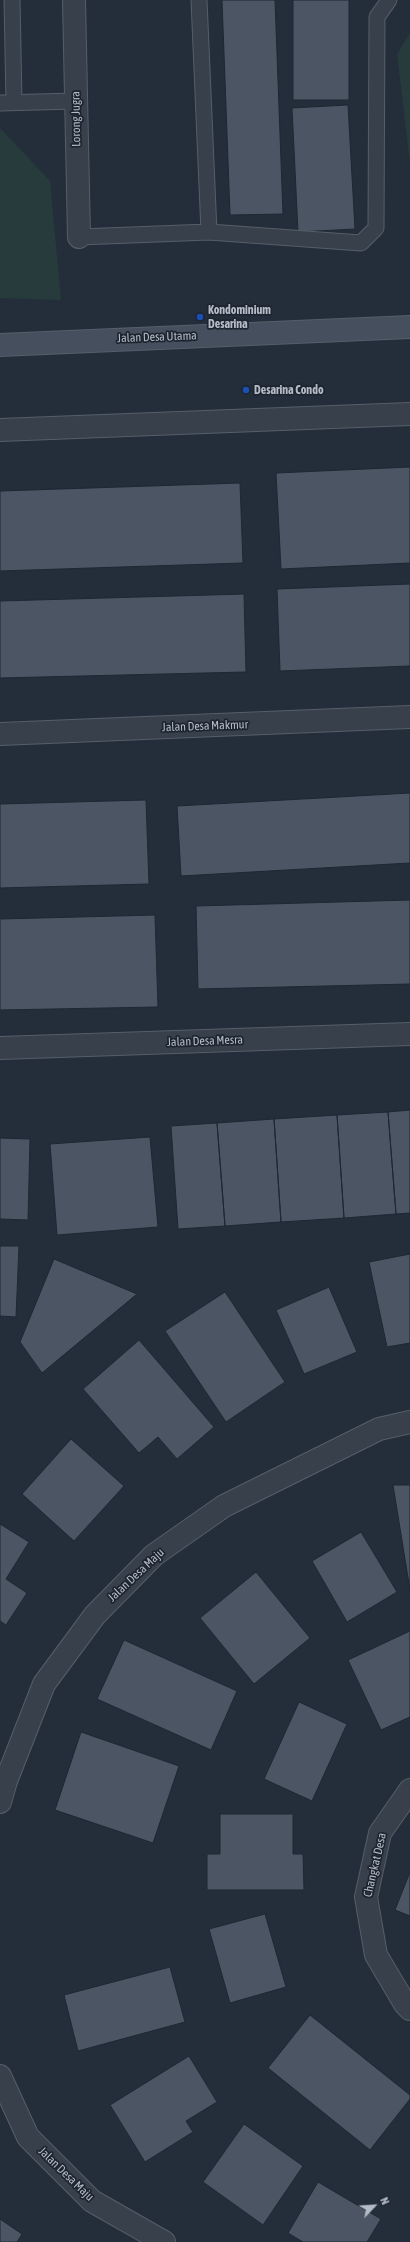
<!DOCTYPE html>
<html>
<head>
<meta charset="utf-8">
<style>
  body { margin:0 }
  #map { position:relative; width:410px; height:2242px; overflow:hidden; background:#242e3b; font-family:"Asap Condensed",sans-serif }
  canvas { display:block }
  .north { position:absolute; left:354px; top:2186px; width:40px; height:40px; -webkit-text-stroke:3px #1d2530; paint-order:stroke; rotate:65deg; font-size:11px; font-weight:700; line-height:16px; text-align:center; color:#b4bbc6 }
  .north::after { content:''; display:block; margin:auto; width:14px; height:18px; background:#b4bbc6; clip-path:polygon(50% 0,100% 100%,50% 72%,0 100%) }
</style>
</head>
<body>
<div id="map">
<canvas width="410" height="2242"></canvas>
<div class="north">N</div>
</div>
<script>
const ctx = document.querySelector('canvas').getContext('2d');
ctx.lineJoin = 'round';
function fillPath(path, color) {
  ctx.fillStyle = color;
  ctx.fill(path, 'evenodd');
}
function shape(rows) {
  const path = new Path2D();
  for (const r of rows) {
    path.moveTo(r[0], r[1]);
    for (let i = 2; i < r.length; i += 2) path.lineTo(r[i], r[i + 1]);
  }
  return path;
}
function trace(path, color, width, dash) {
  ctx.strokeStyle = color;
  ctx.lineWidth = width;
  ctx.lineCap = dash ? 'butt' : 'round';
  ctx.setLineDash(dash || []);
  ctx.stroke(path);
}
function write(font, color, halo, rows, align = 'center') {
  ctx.font = font + ' "Asap Condensed",sans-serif';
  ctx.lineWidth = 3.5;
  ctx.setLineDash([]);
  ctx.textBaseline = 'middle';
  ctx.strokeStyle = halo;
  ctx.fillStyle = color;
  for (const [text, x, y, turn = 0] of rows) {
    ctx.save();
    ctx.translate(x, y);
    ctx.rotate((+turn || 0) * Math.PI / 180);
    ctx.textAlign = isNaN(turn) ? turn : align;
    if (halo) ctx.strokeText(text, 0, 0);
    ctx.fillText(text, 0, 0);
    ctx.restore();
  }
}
const green = shape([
  [410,33,410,163,397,54],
  [0,128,50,181,61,300,0,298]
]);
const building = shape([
  [222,0,275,0,283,214,230,215,222,0],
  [293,0,349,0,349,100,293,100,293,0],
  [348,105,355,229,298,232,292,108,348,105],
  [410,467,410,563,281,569,276,473,410,467],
  [240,483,243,563,0,571,0,491,240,483],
  [410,584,410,666,280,671,277,589,410,584],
  [244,594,246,672,0,678,0,601,244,594],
  [410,793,410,863,181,876,177,806,410,793],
  [146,800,149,884,0,888,0,804,146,800],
  [410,900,410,984,198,989,196,906,410,900],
  [155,915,158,1007,0,1010,0,919,155,915],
  [410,1110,410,1213,396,1214,388,1112,410,1110],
  [388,1112,396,1214,344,1218,337,1115,388,1112],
  [337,1115,344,1218,281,1222,274,1119,337,1115],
  [274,1119,281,1222,225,1226,217,1123,274,1119],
  [217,1123,225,1226,178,1229,171,1126,217,1123],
  [150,1137,158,1227,57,1235,50,1144,150,1137],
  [0,1138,30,1139,28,1220,0,1219,0,1138],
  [0,1246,19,1246,16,1317,0,1316,0,1246],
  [410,1254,410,1343,387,1347,369,1262,410,1254],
  [54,1259,137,1294,42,1373,20,1342,54,1259],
  [329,1287,357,1352,304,1374,276,1310,329,1287],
  [225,1292,285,1382,226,1422,165,1331,225,1292],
  [139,1340,214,1427,177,1459,158,1437,139,1453,83,1389,139,1340],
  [71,1439,124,1486,74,1541,22,1494,71,1439],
  [393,1485,410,1485,410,1590,393,1485],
  [0,1524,29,1542,6,1579,27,1593,6,1625,0,1621,0,1524],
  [361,1532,397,1592,347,1622,312,1561,361,1532],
  [256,1572,310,1638,254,1684,200,1618,256,1572],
  [410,1631,410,1717,381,1730,348,1660,410,1631],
  [124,1640,237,1691,211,1750,97,1699,124,1640],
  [299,1702,347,1724,312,1801,264,1779,299,1702],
  [81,1732,179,1766,153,1843,55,1810,81,1732],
  [220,1814,293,1814,293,1854,303,1854,304,1890,207,1890,207,1854,220,1854,220,1814],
  [410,1872,410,1916,395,1910,410,1872],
  [265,1914,286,1987,230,2003,209,1929,265,1914],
  [170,1967,185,2022,78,2051,64,1995,170,1967],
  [310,2015,410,2095,410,2099,370,2150,268,2068,310,2015],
  [189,2056,217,2102,186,2121,193,2132,145,2162,110,2105,189,2056],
  [244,2124,303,2166,263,2225,203,2182,244,2124],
  [318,2182,381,2219,367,2242,303,2242,288,2233,318,2182],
  [0,2219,22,2234,17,2242,0,2242,0,2219]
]);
const lane = shape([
  [12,0,14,102],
  [0,103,76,101],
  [209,232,361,243,376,228,377,17,389,0],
  [79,237,209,232,199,0]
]);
const street = shape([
  [74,0,79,237],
  [0,430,410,414],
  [0,734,410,717],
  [0,1048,410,1034],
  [410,1790,380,1833,366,1897,376,1955,405,2004,410,2009],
  [0,1802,6,1781,44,1684,95,1615,154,1555,224,1506,379,1429,410,1422],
  [0,2076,28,2137,92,2201,164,2242]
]);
const secondary = shape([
  [0,345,410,327]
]);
const markers = [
  [200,317,4,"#1a4fb4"],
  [246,390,4,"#1a4fb4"]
];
const streetNames = [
  ["Lorong Jugra",76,119,-91],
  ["Jalan Desa Utama",157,337,-2],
  ["Jalan Desa Makmur",205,726,-2],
  ["Jalan Desa Mesra",205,1041,-2],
  ["Jalan Desa Maju",136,1575,-43],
  ["Changkat Desa",375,1865,-77],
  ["Jalan Desa Maju",66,2174,44]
];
const poiNames = [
  ["Kondominium",208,310],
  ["Desarina",208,324],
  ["Desarina Condo",254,390]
];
fillPath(green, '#273b3d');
fillPath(building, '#4b5563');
trace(building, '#1f2732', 1);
trace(lane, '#565e69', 17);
trace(street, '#565e69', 24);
trace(secondary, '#565e69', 24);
trace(lane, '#38404b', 15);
trace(street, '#38404b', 22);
trace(secondary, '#464f5e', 22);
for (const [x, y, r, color] of markers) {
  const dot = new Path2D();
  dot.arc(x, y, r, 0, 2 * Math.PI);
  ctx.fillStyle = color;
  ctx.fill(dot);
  trace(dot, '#1d2530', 1.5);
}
write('12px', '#b4bbc6', '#1d2530', streetNames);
write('bold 12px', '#b4bbc6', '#1d2530', poiNames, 'left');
</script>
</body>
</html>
